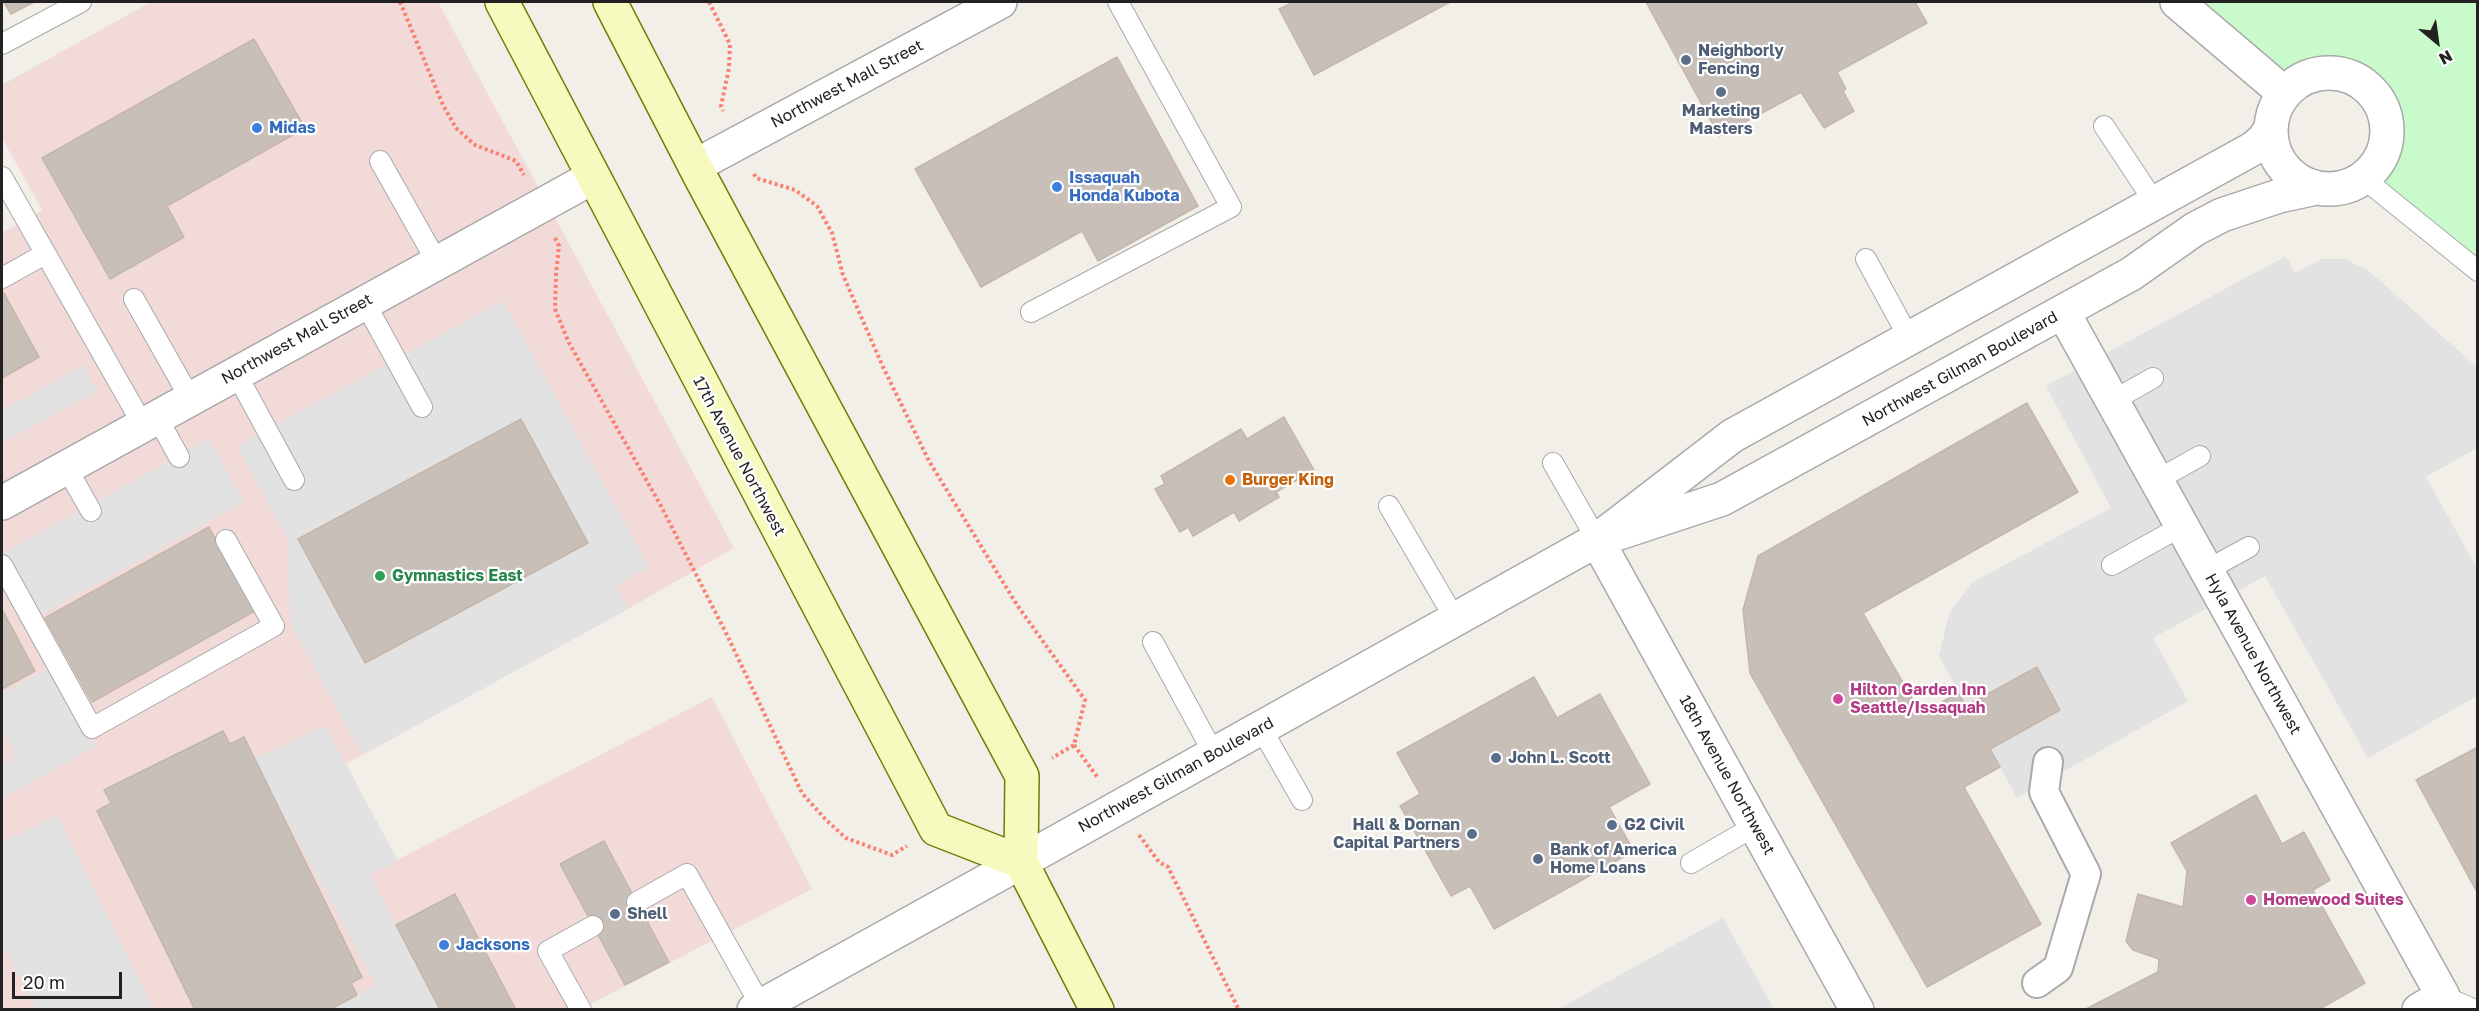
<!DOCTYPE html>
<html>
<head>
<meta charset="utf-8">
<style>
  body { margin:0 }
  #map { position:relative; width:2479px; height:1011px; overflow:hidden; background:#f2efe9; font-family:"Golos Text",sans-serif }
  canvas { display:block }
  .frame { position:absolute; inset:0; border:3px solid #222; pointer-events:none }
  .north { position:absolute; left:2407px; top:12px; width:60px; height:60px; -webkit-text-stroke:4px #fff; paint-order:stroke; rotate:151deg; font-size:16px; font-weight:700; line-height:24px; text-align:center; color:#222 }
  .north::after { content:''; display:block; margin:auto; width:21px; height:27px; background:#222; clip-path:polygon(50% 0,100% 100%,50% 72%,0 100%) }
  .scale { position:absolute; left:12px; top:972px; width:110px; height:27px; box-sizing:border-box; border:3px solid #222; border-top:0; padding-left:8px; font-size:18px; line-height:21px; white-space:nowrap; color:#222; -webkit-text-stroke:4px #fff; paint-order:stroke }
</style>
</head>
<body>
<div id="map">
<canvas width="2479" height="1011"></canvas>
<div class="frame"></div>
<div class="north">N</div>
<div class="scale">20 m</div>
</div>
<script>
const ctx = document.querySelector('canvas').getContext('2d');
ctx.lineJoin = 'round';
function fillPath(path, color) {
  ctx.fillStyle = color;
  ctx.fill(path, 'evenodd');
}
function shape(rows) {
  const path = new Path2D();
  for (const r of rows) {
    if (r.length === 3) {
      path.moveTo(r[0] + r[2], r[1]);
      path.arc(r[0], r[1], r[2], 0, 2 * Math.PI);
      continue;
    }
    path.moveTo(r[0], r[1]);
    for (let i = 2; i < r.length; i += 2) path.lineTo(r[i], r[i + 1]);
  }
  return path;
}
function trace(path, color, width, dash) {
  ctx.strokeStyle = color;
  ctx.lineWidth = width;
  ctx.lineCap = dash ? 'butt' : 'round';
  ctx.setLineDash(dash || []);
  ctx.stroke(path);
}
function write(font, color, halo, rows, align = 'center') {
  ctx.font = font + ' "Golos Text",sans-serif';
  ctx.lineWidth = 4.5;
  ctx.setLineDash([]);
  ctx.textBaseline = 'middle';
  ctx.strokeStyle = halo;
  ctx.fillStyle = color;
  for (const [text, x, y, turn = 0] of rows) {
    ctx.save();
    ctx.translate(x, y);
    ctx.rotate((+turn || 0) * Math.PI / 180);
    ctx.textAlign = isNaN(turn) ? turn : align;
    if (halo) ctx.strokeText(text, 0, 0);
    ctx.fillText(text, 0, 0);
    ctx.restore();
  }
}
const commercial = shape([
  [151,2,438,2,734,548,628,609,346,764,397,860,712,697,812,889,581,1009,2,1009,2,233,42,210,2,138,2,85]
]);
const park = shape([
  [2177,2,2477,2,2477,271,2363,178,2377,164,2382,155,2388,130,2386,116,2377,97,2368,87,2347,75,2327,73,2303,79,2293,85]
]);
const parking = shape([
  [2286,256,2295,273,2322,259,2345,259,2369,271,2477,367,2477,448,2426,477,2477,568,2477,696,2368,758,2265,576,2153,638,2188,701,2017,798,1990,749,2060,710,2036,668,1966,706,1939,656,1949,614,1973,582,2111,508,2046,386],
  [503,301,649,567,615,586,628,609,362,755,290,623,288,540,237,446],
  [83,366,97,391,2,443,2,411],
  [209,439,244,502,28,622,2,574,2,554],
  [52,666,96,746,2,798,2,765,16,756,2,730,2,694],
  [325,726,398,861,370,875,440,1009,329,1009,376,985,254,759],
  [57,815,154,1009,36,1009,2,943,2,843],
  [1723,918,1774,1009,1558,1009]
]);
const building = shape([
  [4,2,34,2,11,14,4,2],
  [1294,2,1450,2,1314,75,1279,9,1294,2],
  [1646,2,1915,2,1927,23,1837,72,1846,89,1843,91,1854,111,1824,128,1801,92,1719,136,1646,2],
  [254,39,305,128,167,206,184,237,110,279,42,158,254,39],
  [1117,57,1198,206,1098,261,1082,231,981,287,915,169,1117,57],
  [4,293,39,357,2,378,2,294,4,293],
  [2027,403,2078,492,1863,613,1921,714,1958,693,1966,706,2037,667,2060,710,1990,749,2000,767,1964,787,2041,924,1927,987,1750,673,1743,610,1758,556,2027,403],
  [1284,417,1314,470,1276,492,1279,497,1239,521,1234,512,1193,536,1188,527,1180,532,1155,489,1165,484,1161,476,1241,429,1247,439,1284,417],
  [521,419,588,543,365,663,298,539,521,419],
  [209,527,255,611,92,702,45,618,209,527],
  [2,609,35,671,2,689,2,609],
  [1534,677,1557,718,1600,694,1650,784,1609,807,1634,851,1494,929,1470,886,1451,896,1400,806,1420,794,1397,753,1534,677],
  [223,731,230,744,244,737,362,977,351,983,357,995,329,1010,195,1010,97,811,111,803,104,790,223,731],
  [2478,747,2478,894,2416,780,2478,747],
  [2256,795,2282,844,2304,832,2330,880,2313,890,2365,983,2318,1010,2084,1010,2158,972,2159,959,2133,950,2126,941,2138,894,2183,907,2187,871,2171,843,2256,795],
  [604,841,669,962,625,985,560,864,604,841],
  [455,894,516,1010,440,1010,396,925,455,894]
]);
const path = shape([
  [400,2,443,105,456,128,475,145,516,161,524,175],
  [709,2,730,44,729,68,721,106,723,111],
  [754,174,756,178,795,190,817,206,832,233,843,275,883,367,929,461,1017,605,1085,700,1074,745,1052,758],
  [555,238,559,246,556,274,555,309,569,343,661,506,727,635,802,793,826,820,846,838,892,855,907,846],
  [1074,745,1098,778],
  [1139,835,1159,862,1168,867,1239,1010]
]);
const service = shape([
  [2,44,81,2],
  [2104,126,2155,203],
  [380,161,437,262],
  [2,177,143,425],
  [2363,178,2478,271],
  [1866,259,1909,338],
  [2,278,45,254],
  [134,299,190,398],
  [364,301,422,407],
  [1031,312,1231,207,1118,2],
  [236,373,294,480],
  [2112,401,2153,378],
  [157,417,179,457],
  [1553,463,1597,540],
  [66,467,91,511],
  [2157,480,2200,456],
  [1389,506,1455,619],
  [2,565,92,728,274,626,226,540],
  [2112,565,2182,526],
  [2207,570,2249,547],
  [1153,642,1214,754],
  [1261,728,1302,800],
  [1691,863,1755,826],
  [637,902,687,874,761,1006],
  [2443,996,2473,1009],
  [581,1010,548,951,593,926]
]);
const pedestrian = shape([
  [2037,983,2058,968,2086,874,2044,792,2048,762]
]);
const minor = shape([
  [2177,2,2284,93],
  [2329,131,58],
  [695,166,1000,2],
  [2063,312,2443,996,2419,1010],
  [2,503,593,177],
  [1619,533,1722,499,2131,274,2195,229,2222,215,2279,196,2316,188],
  [1597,540,1857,1010],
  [1021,862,1597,540,1732,436,2254,148,2264,139,2271,128]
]);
const tertiary = shape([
  [754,1010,1021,862]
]);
const secondary = shape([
  [502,2,936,829,1021,862],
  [610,2,701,178,1022,776,1021,862,1097,1010]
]);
const markers = [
  [1686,60,6,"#5c6f8a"],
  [1721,92,6,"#5c6f8a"],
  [257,128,6,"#3f7fe0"],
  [1057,187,6,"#3f7fe0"],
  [1230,480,6,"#e8710a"],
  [380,576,6,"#2e9e5b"],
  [1838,699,6,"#d1479c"],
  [1496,758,6,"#5c6f8a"],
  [1612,825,6,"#5c6f8a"],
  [1472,834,6,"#5c6f8a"],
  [1538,859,6,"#5c6f8a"],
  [2251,900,6,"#d1479c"],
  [615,914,6,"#5c6f8a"],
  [444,945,6,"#3f7fe0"]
];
const serviceNames = [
  ["Neighborly",1698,51],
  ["Fencing",1698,69],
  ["Marketing",1721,111,"center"],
  ["Masters",1721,129,"center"],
  ["John L. Scott",1508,758],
  ["Hall & Dornan",1460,825,"right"],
  ["Capital Partners",1460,843,"right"],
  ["G2 Civil",1624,825],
  ["Bank of America",1550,850],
  ["Home Loans",1550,868],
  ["Shell",627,914]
];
const streetNames = [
  ["Northwest Mall Street",847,84,-28],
  ["Northwest Mall Street",297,339,-29],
  ["Northwest Gilman Boulevard",1960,369,-29],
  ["17th Avenue Northwest",739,456,62],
  ["Hyla Avenue Northwest",2253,654,61],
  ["Northwest Gilman Boulevard",1176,775,-29],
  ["18th Avenue Northwest",1727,775,61]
];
const shopNames = [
  ["Midas",269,128],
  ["Issaquah",1069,178],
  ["Honda Kubota",1069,196],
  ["Jacksons",456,945]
];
const foodNames = [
  ["Burger King",1242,480]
];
const leisureNames = [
  ["Gymnastics East",392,576]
];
const hotelNames = [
  ["Hilton Garden Inn",1850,690],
  ["Seattle/Issaquah",1850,708],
  ["Homewood Suites",2263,900]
];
fillPath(commercial, '#f2dad9');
fillPath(park, '#c8facc');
fillPath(parking, '#e2e2e2');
fillPath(building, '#c7bfb8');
trace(building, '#c4b6ab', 1.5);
trace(service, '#a9a9a9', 22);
trace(pedestrian, '#a9a9a9', 32);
trace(minor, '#a9a9a9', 36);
trace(tertiary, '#a9a9a9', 36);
trace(secondary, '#707d05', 36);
trace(path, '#fa8072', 4, [3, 3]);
trace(service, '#fff', 20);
trace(pedestrian, '#fff', 28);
trace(minor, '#fff', 33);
trace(tertiary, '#fff', 33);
trace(secondary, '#f7fabf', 33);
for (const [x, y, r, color] of markers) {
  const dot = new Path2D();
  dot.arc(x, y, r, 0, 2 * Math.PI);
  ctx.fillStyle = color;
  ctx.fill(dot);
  trace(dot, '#fff', 2);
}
write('bold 16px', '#4e5e75', '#fff', serviceNames, 'left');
write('16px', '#222', '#fff', streetNames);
write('bold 16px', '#366cbe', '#fff', shopNames, 'left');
write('bold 16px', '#c56008', '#fff', foodNames, 'left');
write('bold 16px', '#27864d', '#fff', leisureNames, 'left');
write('bold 16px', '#b23c85', '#fff', hotelNames, 'left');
</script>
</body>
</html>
